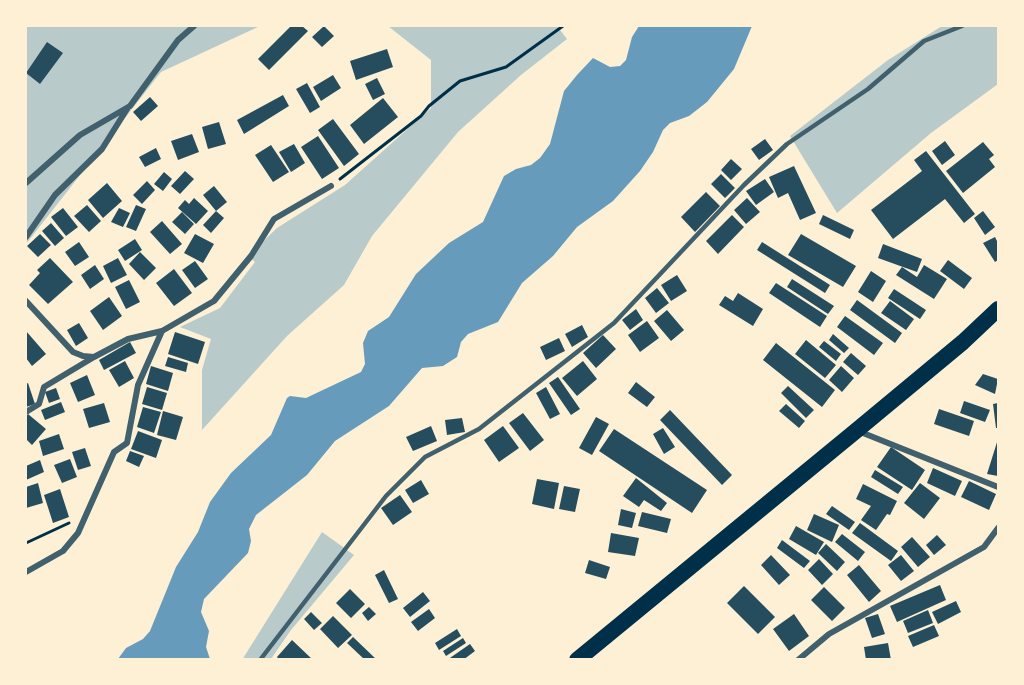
<!DOCTYPE html>
<html>
<head>
<meta charset="utf-8">
<style>
  body { margin:0 }
  #map { position:relative; width:1024px; height:685px; overflow:hidden; background:#fdf0d5; font-family:"Roboto Serif",serif }
  canvas { display:block }
  .frame { position:absolute; inset:0; border:27px solid #fdf0d5; pointer-events:none }
</style>
</head>
<body>
<div id="map">
<canvas width="1024" height="685"></canvas>
<div class="frame"></div>
</div>
<script>
const ctx = document.querySelector('canvas').getContext('2d');
ctx.lineJoin = 'round';
function fillPath(path, color) {
  ctx.fillStyle = color;
  ctx.fill(path, 'evenodd');
}
function shape(rows) {
  const path = new Path2D();
  for (const r of rows) {
    path.moveTo(r[0], r[1]);
    for (let i = 2; i < r.length; i += 2) path.lineTo(r[i], r[i + 1]);
  }
  return path;
}
function trace(path, color, width, dash) {
  ctx.strokeStyle = color;
  ctx.lineWidth = width;
  ctx.lineCap = dash ? 'butt' : 'round';
  ctx.setLineDash(dash || []);
  ctx.stroke(path);
}
const green = shape([
  [26,26,260,26,161,72,26,244],
  [388,26,557,26,567,39,521,75,458,132,372,236,344,285,287,336,202,430,202,370,211,339,180,327,220,308,255,262,248,256,277,228,345,185,431,108,431,60],
  [942,26,998,26,998,84,931,133,837,213,790,136,888,60],
  [322,532,354,555,291,630,271,659,242,660]
]);
const water = shape([
  [639,26,752,26,734,69,707,102,689,116,670,123,663,130,653,152,640,171,613,201,577,227,553,256,522,283,498,322,468,334,461,342,457,357,443,366,422,368,389,406,335,441,307,475,256,515,249,529,251,541,248,553,204,599,201,612,209,631,206,647,210,659,118,659,126,648,143,639,150,631,176,567,198,532,210,502,231,473,271,435,287,398,290,396,306,398,361,372,365,364,363,343,368,331,389,317,416,274,449,243,483,222,504,176,516,169,531,165,540,158,550,144,564,91,577,75,593,58,610,67,620,66,626,60,632,37]
]);
const building = shape([
  [291,26,302,26,308,31,269,70,258,59],
  [324,26,334,36,322,47,312,37],
  [47,42,63,53,40,84,26,73],
  [387,49,393,67,356,80,350,61],
  [333,75,341,88,321,101,313,87],
  [377,78,385,94,373,100,365,84],
  [307,83,320,107,310,113,296,89],
  [283,95,289,106,244,134,237,120],
  [150,97,158,106,141,121,133,112],
  [383,98,398,117,364,144,350,125],
  [333,119,359,154,344,166,318,130],
  [219,122,226,144,208,149,202,127],
  [192,134,199,152,178,160,171,141],
  [318,136,339,168,322,179,301,147],
  [765,139,773,150,759,160,751,149],
  [945,141,955,155,942,165,932,151],
  [983,142,994,155,989,159,995,167,963,193,946,171],
  [294,144,305,163,291,172,279,152],
  [271,145,289,172,273,182,255,155],
  [156,148,161,159,145,167,139,157],
  [926,151,975,214,964,223,945,199,893,239,871,210,922,171,914,160],
  [731,159,742,169,731,180,721,170],
  [794,166,816,213,800,220,788,193,778,198,769,177],
  [185,171,194,179,180,194,171,186],
  [164,172,172,179,163,191,154,184],
  [721,174,735,188,725,198,711,184],
  [765,179,774,192,756,205,746,191],
  [147,181,155,190,142,204,133,195],
  [107,183,122,201,103,218,88,200],
  [214,186,227,202,216,211,224,218,211,233,203,225,216,211,203,195],
  [706,192,720,206,695,232,681,217],
  [194,198,208,211,196,224,178,208,185,200,189,204],
  [747,198,760,212,746,224,734,210],
  [87,205,101,221,89,232,74,216],
  [136,205,146,209,136,231,126,227],
  [63,208,78,227,66,236,51,217],
  [119,208,130,213,123,227,111,222],
  [983,211,995,227,985,235,974,218],
  [182,212,194,224,185,234,172,222],
  [732,215,744,227,718,254,706,241],
  [823,215,854,230,850,239,819,224],
  [162,221,182,244,170,254,150,232],
  [51,223,64,238,55,246,42,231],
  [40,234,51,245,38,257,27,246],
  [195,234,214,244,203,263,184,253],
  [801,234,856,266,843,287,788,255],
  [995,237,998,243,998,260,995,262,983,243],
  [135,239,142,250,125,261,118,250],
  [79,242,89,257,75,266,65,252],
  [762,242,830,285,825,293,757,250],
  [883,244,922,259,917,272,878,258],
  [140,252,156,268,144,280,129,264],
  [50,258,73,282,48,304,29,285,40,273,37,270],
  [118,258,127,275,111,283,103,266],
  [948,260,972,278,964,289,940,271],
  [195,261,208,279,195,288,182,270],
  [95,265,104,279,90,289,81,275],
  [924,265,947,279,934,299,896,275,902,267,917,277],
  [174,269,192,293,174,306,156,283],
  [871,271,886,281,873,302,858,292],
  [677,275,687,291,671,301,661,285],
  [792,279,834,306,828,314,787,287],
  [129,280,140,302,126,309,115,287],
  [776,283,827,316,820,327,769,293],
  [657,288,669,303,656,313,645,298],
  [894,289,926,310,920,319,888,298],
  [738,293,763,309,753,326,719,305,725,296,733,301],
  [109,297,122,316,103,330,90,311],
  [857,300,902,333,895,343,850,310],
  [890,301,914,319,906,330,881,313],
  [636,309,643,320,630,330,622,320],
  [667,310,684,330,671,341,654,321],
  [845,316,883,343,874,355,837,327],
  [647,321,659,338,640,352,628,335],
  [79,323,88,338,76,346,67,330],
  [582,325,588,337,572,347,565,334],
  [26,331,46,354,32,366,26,358],
  [175,332,205,342,198,364,168,354],
  [833,334,849,348,844,353,829,340],
  [603,335,616,349,596,368,583,353],
  [559,338,565,351,546,360,540,347],
  [806,340,836,365,825,378,795,354],
  [824,341,841,354,836,361,819,347],
  [130,342,136,353,104,370,99,360],
  [776,343,835,390,822,407,763,360],
  [851,353,866,366,858,375,843,362],
  [168,357,188,363,186,372,165,366],
  [125,361,134,378,119,387,109,370],
  [583,361,597,379,577,396,562,378],
  [151,366,173,373,168,391,146,384],
  [841,366,854,378,842,392,829,380],
  [983,374,998,379,995,394,975,385],
  [87,375,95,395,78,402,70,383],
  [558,377,580,409,571,415,549,383],
  [636,382,655,397,647,407,628,393],
  [28,383,35,404,26,407,26,384],
  [788,386,814,410,806,418,781,393],
  [147,387,167,393,162,410,142,404],
  [546,387,560,414,550,419,536,393],
  [56,388,60,399,49,403,45,392],
  [964,401,990,410,985,422,960,413],
  [61,402,65,412,45,420,41,410],
  [104,403,110,422,89,428,83,409],
  [998,403,998,428,996,428,993,404],
  [786,404,805,421,799,428,779,411],
  [143,407,161,412,154,433,137,427],
  [939,409,974,421,969,436,934,424],
  [670,410,732,475,722,485,660,420],
  [163,411,183,417,176,440,157,435],
  [523,413,544,440,530,451,509,423],
  [28,414,46,429,32,445,26,439,26,417],
  [596,417,609,424,592,455,579,448],
  [462,418,465,432,447,435,445,420],
  [431,426,437,441,413,451,406,437],
  [503,426,519,448,499,462,484,440],
  [663,428,675,447,664,454,653,434],
  [614,429,707,490,692,513,599,451],
  [138,431,162,440,156,458,131,449],
  [59,434,64,449,43,456,39,441],
  [998,439,998,476,987,474],
  [891,447,925,470,912,490,877,467],
  [85,448,91,466,78,470,72,452],
  [130,451,144,456,139,467,126,461],
  [70,459,77,477,62,483,54,465],
  [40,460,44,472,26,480,26,466],
  [933,468,962,481,955,496,927,483],
  [875,470,903,487,898,494,871,477],
  [636,478,667,503,661,511,644,500,639,507,623,496],
  [537,479,559,483,554,509,532,504],
  [421,480,429,494,413,503,405,490],
  [969,481,996,494,989,510,961,497],
  [38,483,43,503,26,508,26,487],
  [920,483,940,498,924,519,904,503],
  [863,484,897,501,890,515,887,514,876,530,861,520,871,506,856,499],
  [564,486,580,489,575,512,559,509],
  [60,489,69,517,53,523,44,495],
  [400,495,412,512,393,525,381,508],
  [832,506,855,522,849,530,826,514],
  [621,509,636,513,632,528,618,525],
  [642,512,671,519,667,533,638,526],
  [814,514,839,525,832,542,807,530],
  [860,523,898,551,891,561,852,533],
  [796,526,824,542,816,555,789,539],
  [611,533,639,538,635,556,608,552],
  [842,534,865,552,858,561,835,542],
  [937,535,946,545,934,555,926,545],
  [912,537,930,557,918,567,901,547],
  [782,540,810,561,804,568,777,548],
  [826,544,845,562,837,571,818,553],
  [771,555,790,575,779,585,761,565],
  [901,555,914,571,901,581,888,565],
  [819,559,833,574,822,585,808,570],
  [589,560,610,567,606,579,585,573],
  [859,565,881,591,869,602,847,575],
  [384,570,398,599,389,603,375,575],
  [940,585,946,600,897,622,890,606],
  [744,586,775,617,758,634,727,603],
  [824,587,845,608,832,621,811,600],
  [350,589,365,604,351,618,336,603],
  [423,592,430,601,410,617,403,608],
  [956,601,961,612,938,624,932,612],
  [369,607,376,614,368,621,362,613],
  [429,609,435,618,418,631,411,622],
  [928,610,933,623,908,633,903,621],
  [311,612,322,623,314,630,304,619],
  [794,614,809,636,789,651,773,629],
  [878,614,885,634,872,638,865,618],
  [333,616,352,635,338,648,320,629],
  [934,625,939,636,913,647,908,636],
  [457,629,461,636,439,650,435,643],
  [353,637,377,660,365,660,347,643],
  [463,638,466,643,446,656,443,651],
  [292,640,313,660,279,660,277,657],
  [888,643,891,660,866,660,864,647],
  [470,644,475,651,463,660,447,660]
]);
const path = shape([
  [340,179,421,116,429,106,460,81,506,67,563,26],
  [26,543,69,523]
]);
const service = shape([
  [260,660,386,496,425,457,479,429,614,323,744,185,787,144,868,89,924,41,962,26]
]);
const minor = shape([
  [26,183,80,135,130,106,178,40,194,26],
  [26,237,55,195,102,149,127,109],
  [26,301,73,352,83,356,94,357,128,339,162,331],
  [26,412,39,404,44,387,94,357],
  [858,431,998,487],
  [26,572,63,551,78,533,114,452,127,443,138,385,162,331,214,301,251,256,274,219,331,186],
  [798,660,829,634,984,547,998,528]
]);
const trunk = shape([
  [577,660,857,430,963,342,998,309]
]);
fillPath(green, '#b9caca');
fillPath(water, '#669bbc');
fillPath(building, '#264d5e');
trace(path, '#003049', 3);
trace(service, '#3f606c', 4.5);
trace(minor, '#3f606c', 6);
trace(trunk, '#003049', 16);
</script>
</body>
</html>
